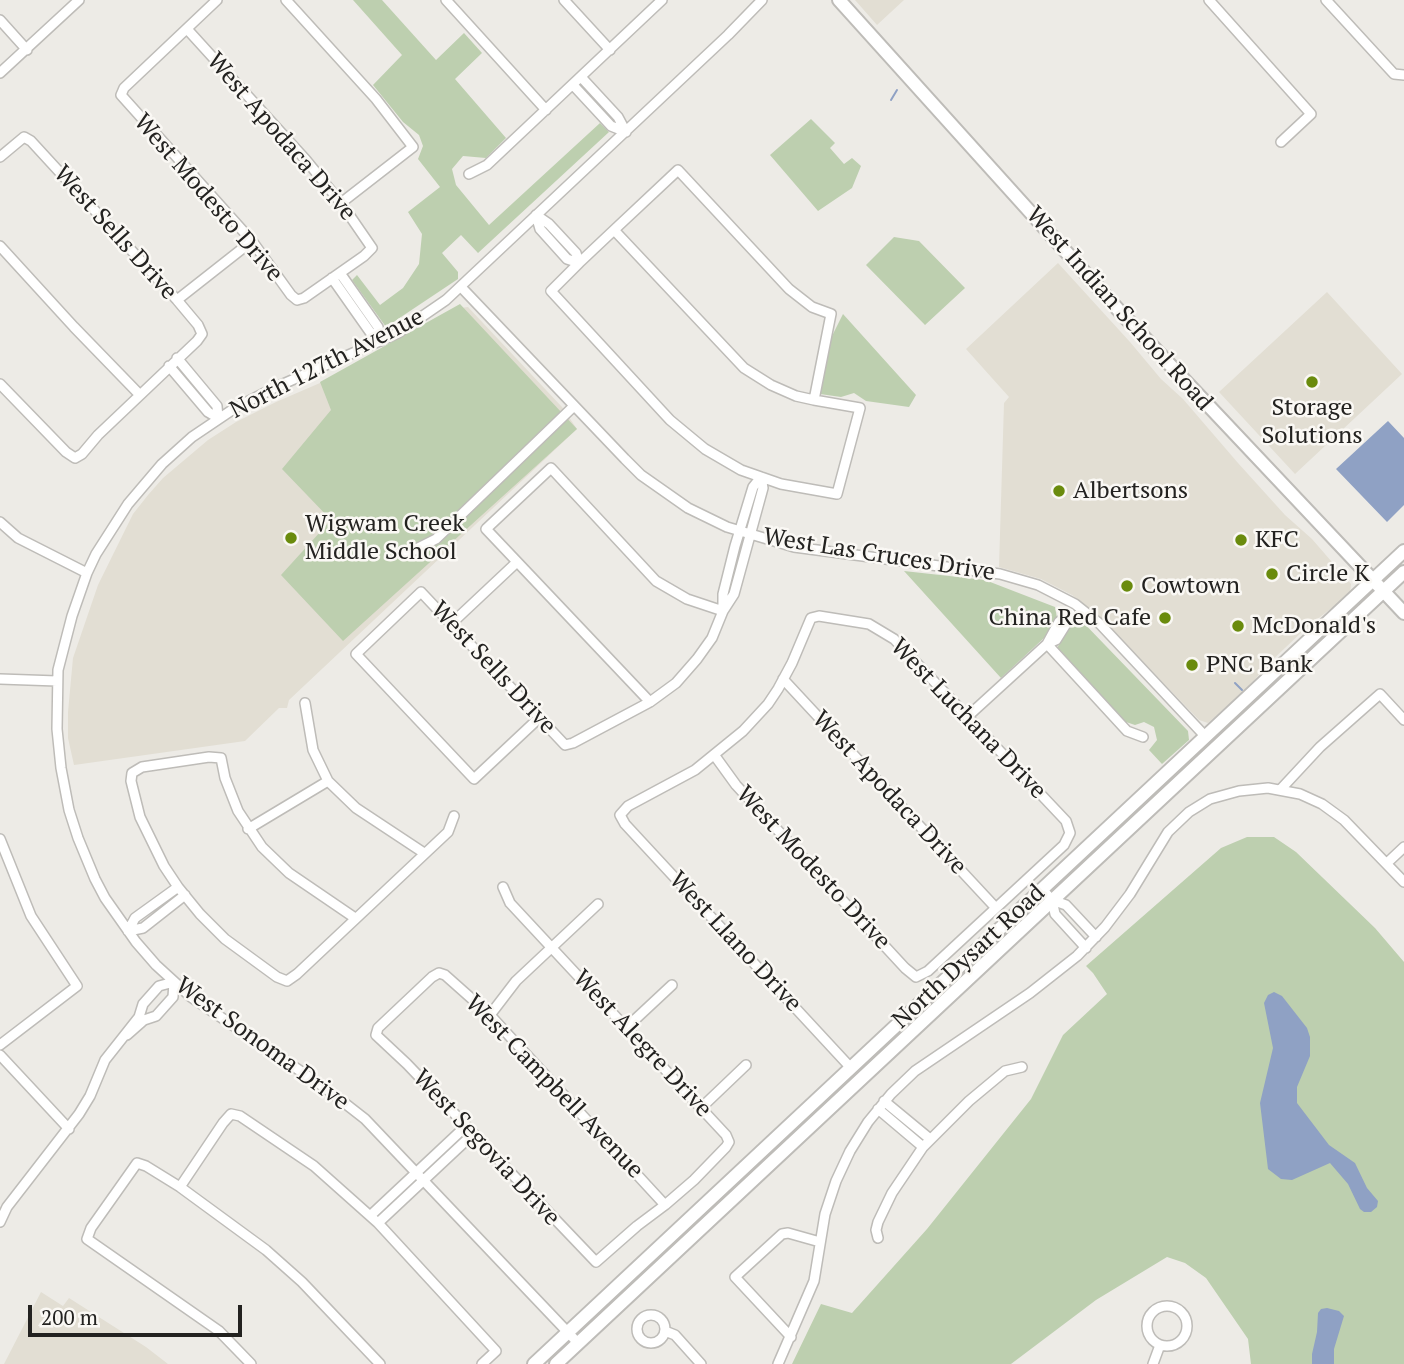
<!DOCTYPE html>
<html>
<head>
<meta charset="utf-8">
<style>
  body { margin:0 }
  #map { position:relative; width:1404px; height:1364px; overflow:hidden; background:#edebe6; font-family:"PT Serif",serif }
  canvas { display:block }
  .scale { position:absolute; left:28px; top:1305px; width:214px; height:32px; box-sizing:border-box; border:4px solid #232220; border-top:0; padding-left:9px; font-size:21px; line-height:24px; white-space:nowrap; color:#232220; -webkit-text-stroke:5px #faf8f4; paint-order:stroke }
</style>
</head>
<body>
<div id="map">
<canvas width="1404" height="1364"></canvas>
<div class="scale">200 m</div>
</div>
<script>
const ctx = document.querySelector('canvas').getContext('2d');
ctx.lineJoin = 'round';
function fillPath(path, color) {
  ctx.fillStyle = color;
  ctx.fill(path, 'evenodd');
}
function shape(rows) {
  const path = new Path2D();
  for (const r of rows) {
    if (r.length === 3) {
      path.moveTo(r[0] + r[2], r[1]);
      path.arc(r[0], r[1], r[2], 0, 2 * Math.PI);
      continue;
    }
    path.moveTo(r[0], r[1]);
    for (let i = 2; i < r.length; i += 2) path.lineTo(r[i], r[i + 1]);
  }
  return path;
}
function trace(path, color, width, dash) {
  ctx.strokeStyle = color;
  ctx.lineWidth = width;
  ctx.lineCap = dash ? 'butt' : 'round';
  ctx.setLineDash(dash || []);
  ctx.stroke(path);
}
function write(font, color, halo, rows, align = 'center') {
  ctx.font = font + ' "PT Serif",serif';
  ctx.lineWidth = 5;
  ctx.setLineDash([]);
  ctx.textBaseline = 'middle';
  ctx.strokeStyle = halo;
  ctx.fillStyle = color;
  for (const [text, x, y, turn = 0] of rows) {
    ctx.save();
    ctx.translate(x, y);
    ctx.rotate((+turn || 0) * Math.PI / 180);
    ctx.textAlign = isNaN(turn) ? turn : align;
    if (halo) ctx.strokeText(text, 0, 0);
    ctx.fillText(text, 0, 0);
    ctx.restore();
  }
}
const built = shape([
  [855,0,904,0,877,25],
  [1058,263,1130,342,1161,379,1183,399,1238,463,1285,515,1312,539,1351,584,1350,592,1347,596,1306,628,1265,667,1249,687,1208,723,1199,720,1099,616,1072,595,1041,579,999,567,1004,403,1009,397,966,349],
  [1327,292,1402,374,1295,474,1219,392],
  [468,307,562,407,577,429,289,700,287,708,279,708,245,741,74,765,68,738,68,712,73,658,98,585,133,514,148,495,163,478,208,440,236,422,276,402,364,364,452,309],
  [41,1292,63,1306,69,1298,146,1347,168,1364,4,1364]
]);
const green = shape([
  [353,0,382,0,436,60,464,33,482,53,455,79,506,138,486,158,463,156,452,169,456,185,489,225,600,123,609,132,478,253,461,235,442,253,458,272,458,279,386,327,352,280,357,275,380,305,403,288,419,264,422,234,408,212,440,187,418,159,423,146,419,135,403,122,373,85,402,55],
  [811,119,835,143,830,148,844,164,852,158,861,166,852,188,818,211,770,155],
  [894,237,919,241,965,288,925,325,866,265],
  [460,304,577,429,343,641,281,575,331,520,282,469,331,410,320,382],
  [843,314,916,395,909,407,866,401,854,393,841,397,820,394,832,336],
  [904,571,985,580,1055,607,1057,618,1044,638,1001,678],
  [1077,616,1188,731,1189,740,1162,764,1149,750,1157,740,1154,727,1144,722,1135,725,1126,722,1057,648],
  [1247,837,1274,837,1296,852,1375,928,1404,962,1404,1364,1251,1364,1248,1339,1206,1278,1185,1263,1167,1257,1096,1300,1011,1364,792,1364,821,1304,852,1313,927,1229,1031,1099,1063,1035,1107,994,1093,973,1086,966,1221,848]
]);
const water = shape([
  [1388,421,1404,438,1404,505,1387,522,1336,469],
  [1274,992,1282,996,1307,1028,1310,1037,1310,1056,1297,1087,1297,1103,1329,1145,1355,1163,1367,1188,1378,1201,1377,1207,1371,1212,1364,1212,1360,1209,1348,1184,1330,1163,1292,1180,1281,1179,1268,1169,1260,1103,1273,1048,1264,1003,1268,995],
  [1327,1308,1339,1311,1344,1316,1334,1349,1334,1364,1312,1364,1312,1354,1317,1332,1318,1313,1321,1309]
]);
const stream = shape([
  [891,100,897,90],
  [1235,683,1242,690]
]);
const minor = shape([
  [286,0,376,99,413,147,341,203],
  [446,0,546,110],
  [564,0,610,50],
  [1209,0,1311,114,1281,142],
  [1326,0,1394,74,1404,75],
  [0,20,27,50],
  [187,29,306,160,341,203,372,248,364,256,304,298,297,300,291,295,252,241,121,95,124,88,217,0],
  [0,73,79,0],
  [581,77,618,117,626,132],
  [573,85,611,126,626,132],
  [0,157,24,137,31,141,177,300,198,325,202,334,197,341,98,435,82,454,75,458,66,452,0,384],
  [469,174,487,165,662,0],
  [536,215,540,229,567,259,579,263],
  [536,215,549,224,576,253,579,263],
  [614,230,744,368,771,385,796,396,814,400,860,408,837,494,781,484,741,470,705,449,670,420,551,291,579,263,614,230,678,170,789,289,812,307,831,314,814,400],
  [0,246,74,327,139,394],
  [340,273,378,327,381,341],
  [332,278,370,332,381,341],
  [461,287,625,459,641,475,688,508,727,527,794,547,1000,574,1038,585,1075,604,1100,624,1205,736],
  [177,300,252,241],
  [177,358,217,406,218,418],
  [169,366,208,412,218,418],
  [0,522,18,538,87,573],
  [404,555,436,539,574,406],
  [723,609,723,594,735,546,753,487,761,477],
  [451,624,517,562],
  [1047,644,1127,731,1143,737],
  [1047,644,1059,622,1070,613],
  [0,679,57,681],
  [783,679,995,907],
  [650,702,486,529,551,468,656,581,687,599,723,611],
  [305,703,313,750,328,781,356,808,424,853],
  [967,717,1047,644,1056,640,1066,624,1068,614],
  [539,718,474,779,356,654,421,592,565,745,573,743,650,702,676,683,697,659,712,638,723,611,734,594,763,488,761,477],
  [715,756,736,785,905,968,916,977,928,971,1064,845,1070,833,1066,821,894,639,869,624,819,616,811,618,792,663,778,689,768,704,743,731,695,770,628,806,620,815,625,824,851,1068],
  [1280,790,1320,747,1380,694,1404,720],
  [248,829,328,781],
  [0,839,31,916,77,986,0,1045],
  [1387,863,1404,847],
  [503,887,510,903,726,1135,729,1142,726,1147,694,1180,665,1205,637,1226,596,1262,407,1064,376,1035,378,1028,432,977,439,973,445,975,490,1015,665,1205],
  [1042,889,1052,900,1066,905,1096,937],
  [1052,900,1055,914,1086,948],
  [355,918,289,873,262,847,238,811,225,778,221,758,209,757,142,767,132,773,131,781,140,817,164,866,178,887,200,914,225,939,277,977,287,981,297,974,448,832,454,816],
  [128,931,143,928,185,895],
  [128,931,135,918,178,887],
  [490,1015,516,981,598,904],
  [627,1027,672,985],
  [127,1035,144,1020,156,1016,173,997,174,982],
  [0,1055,69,1129],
  [884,1101,930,1139],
  [702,1107,746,1065],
  [878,1109,923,1147],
  [180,1187,223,1123,231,1114,240,1116,314,1166,378,1223,496,1351,482,1364],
  [370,1216,466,1126],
  [0,1222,7,1207,79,1114,90,1096,105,1060,139,1017,143,1004,159,986,174,982],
  [378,1223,473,1134],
  [878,1238,876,1230,878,1222,892,1193,923,1147,969,1101,1005,1071,1022,1067],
  [1167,1326,20],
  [651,1329,14],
  [665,1331,675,1335,701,1364],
  [791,1337,735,1277,782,1234,788,1233,820,1242],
  [578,1343,365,1119,324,1087,191,997,156,965,136,942,105,898,95,879,78,838,69,810,61,768,57,729,58,670,72,616,87,573,96,554,128,504,162,464,192,437,235,408,274,388,398,333,446,300,728,35,762,0],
  [251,1364,219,1331,87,1239,91,1228,137,1163,146,1166,180,1187,266,1250,302,1282,380,1364],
  [778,1364,814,1281,825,1214,836,1181,850,1151,868,1122,891,1094,915,1071,1030,993,1077,956,1105,927,1130,894,1168,832,1189,812,1210,799,1239,791,1268,788,1300,794,1322,804,1344,820,1404,882],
  [1153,1364,1160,1345]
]);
const major = shape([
  [839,0,1123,315,1404,613],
  [534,1364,1404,551],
  [556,1364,1404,572]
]);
const markers = [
  [1312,382,7,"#6a8b0d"],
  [1059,491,7,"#6a8b0d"],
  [291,538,7,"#6a8b0d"],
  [1241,540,7,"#6a8b0d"],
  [1272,574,7,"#6a8b0d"],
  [1127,586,7,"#6a8b0d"],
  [1165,618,7,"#6a8b0d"],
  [1238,626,7,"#6a8b0d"],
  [1192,665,7,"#6a8b0d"]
];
const streetNames = [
  ["West Apodaca Drive",281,137,49],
  ["West Modesto Drive",208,198,49],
  ["West Sells Drive",115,233,48],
  ["West Indian School Road",1119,309,48],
  ["North 127th Avenue",327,364,-27],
  ["West Las Cruces Drive",879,555,9],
  ["West Sells Drive",493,668,47],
  ["West Luchana Drive",968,719,46],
  ["West Apodaca Drive",889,793,47],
  ["West Modesto Drive",813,868,47],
  ["West Llano Drive",735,942,47],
  ["North Dysart Road",969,957,-43],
  ["West Sonoma Drive",262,1044,36],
  ["West Alegre Drive",642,1044,47],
  ["West Campbell Avenue",554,1087,46],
  ["West Segovia Drive",486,1148,47]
];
const poiNames = [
  ["Storage",1312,408,"center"],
  ["Solutions",1312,436,"center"],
  ["Albertsons",1073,491],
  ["Wigwam Creek",305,524],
  ["Middle School",305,552],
  ["KFC",1255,540],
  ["Circle K",1286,574],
  ["Cowtown",1141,586],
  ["China Red Cafe",1151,618,"right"],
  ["McDonald's",1252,626],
  ["PNC Bank",1206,665]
];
fillPath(built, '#e2ded3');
fillPath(green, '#bdcfaf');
fillPath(water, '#8fa1c4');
trace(stream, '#8fa1c4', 2);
trace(minor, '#bebcb8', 12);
trace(major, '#bebcb8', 16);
trace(minor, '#fff', 9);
trace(major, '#fff', 12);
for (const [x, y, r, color] of markers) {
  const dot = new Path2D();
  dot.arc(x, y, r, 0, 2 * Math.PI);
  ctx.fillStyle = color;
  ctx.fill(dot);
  trace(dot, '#faf8f4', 2.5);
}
write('24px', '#232220', '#faf8f4', streetNames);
write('24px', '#232220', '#faf8f4', poiNames, 'left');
</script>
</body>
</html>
